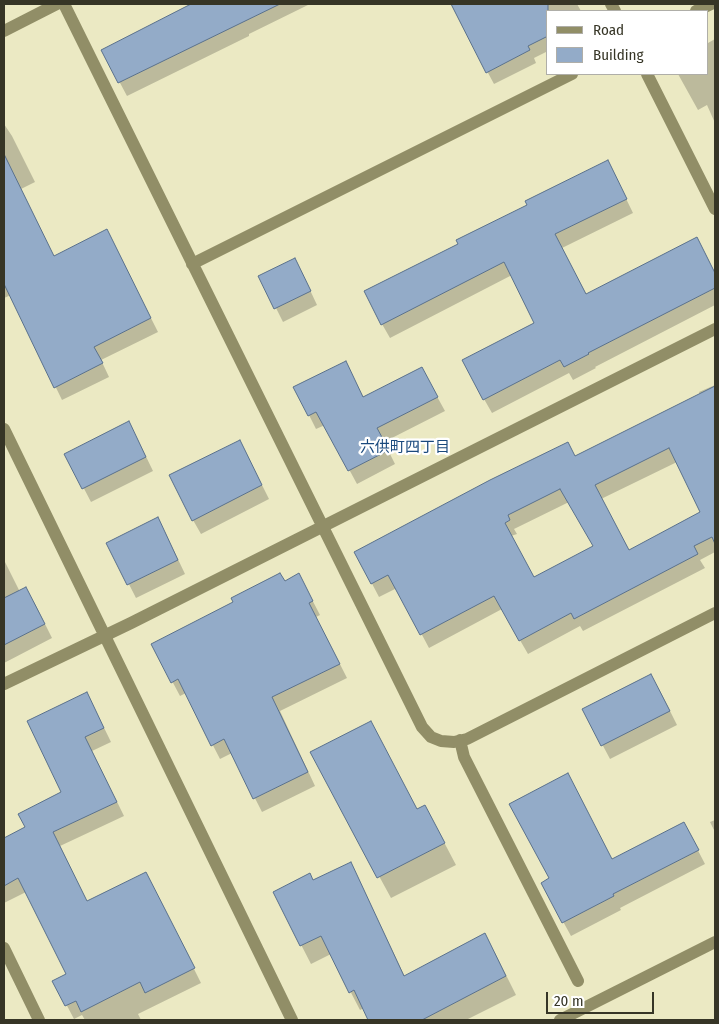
<!DOCTYPE html>
<html>
<head>
<meta charset="utf-8">
<style>
  body { margin:0 }
  #map { position:relative; width:719px; height:1024px; overflow:hidden; background:#ebe9c3; font-family:"Fira Sans Condensed",sans-serif }
  canvas { display:block }
  .frame { position:absolute; inset:0; border:5px solid #363526; pointer-events:none }
  .legend { position:absolute; left:546px; top:10px; width:162px; height:65px; box-sizing:border-box; background:#fff; border:1px solid #afaea8; margin:0; padding:6px 9px; list-style:none; font-size:15px; color:#363526 }
  .legend li { display:flex; align-items:center; gap:10px; height:25px }
  .legend b { width:25px; border:1px solid #afaea8 }
  .scale { position:absolute; left:546px; top:992px; width:108px; height:22px; box-sizing:border-box; border:2px solid #363526; border-top:0; padding-left:6px; font-size:15px; line-height:18px; white-space:nowrap; color:#363526; -webkit-text-stroke:4px #fff; paint-order:stroke }
</style>
</head>
<body>
<div id="map">
<canvas width="719" height="1024"></canvas>
<div class="frame"></div>
<ul class="legend">
<li><b style="height:6px;background:#918e67"></b>Road</li>
<li><b style="height:14px;background:#93abc8"></b>Building</li>
</ul>
<div class="scale">20 m</div>
</div>
<script>
const ctx = document.querySelector('canvas').getContext('2d');
ctx.lineJoin = 'round';
function fillPath(path, color) {
  ctx.fillStyle = color;
  ctx.fill(path, 'evenodd');
}
function shape(rows) {
  const path = new Path2D();
  for (const r of rows) {
    path.moveTo(r[0], r[1]);
    for (let i = 2; i < r.length; i += 2) path.lineTo(r[i], r[i + 1]);
  }
  return path;
}
function trace(path, color, width, dash) {
  ctx.strokeStyle = color;
  ctx.lineWidth = width;
  ctx.lineCap = dash ? 'butt' : 'round';
  ctx.setLineDash(dash || []);
  ctx.stroke(path);
}
function write(font, color, halo, rows, align = 'center') {
  ctx.font = font + ' "Fira Sans Condensed","Noto Sans JP",sans-serif';
  ctx.lineWidth = 4.5;
  ctx.setLineDash([]);
  ctx.textBaseline = 'middle';
  ctx.strokeStyle = halo;
  ctx.fillStyle = color;
  for (const [text, x, y, turn = 0] of rows) {
    ctx.save();
    ctx.translate(x, y);
    ctx.rotate((+turn || 0) * Math.PI / 180);
    ctx.textAlign = isNaN(turn) ? turn : align;
    if (halo) ctx.strokeText(text, 0, 0);
    ctx.fillText(text, 0, 0);
    ctx.restore();
  }
}
const shadow = shape([
  [193,4,310,4,249,34,249,36,127,96,103,51],
  [451,4,577,4,581,11,548,11,548,51,534,58,536,63,494,84],
  [715,39,715,123,707,105,698,110,678,74,708,74,708,43],
  [4,124,12,136,35,182,21,189,54,257,107,231,158,332,101,360,109,377,62,400,11,295,4,298],
  [615,176,633,213,562,248,587,296,705,253,715,274,715,305,595,367,596,368,573,380,569,373,492,413,484,399,535,323,512,275,390,338,382,324],
  [302,273,317,305,283,322,260,276],
  [345,362,364,398,429,382,445,411,384,442,395,464,357,484,325,425,316,429,295,387],
  [715,385,715,552,700,560,705,568,583,631,580,626,528,654,502,609,429,648,397,588,379,597,356,553,575,458,700,395,699,392],
  [677,462,701,512,629,551,601,499],
  [569,502,594,547,534,578,511,536,517,534,514,529],
  [136,436,153,471,91,502,66,454],
  [247,455,269,499,201,534,193,520],
  [165,532,185,574,136,598,108,543],
  [4,560,20,592,34,602,52,638,4,663],
  [284,582,306,588,320,615,316,617,347,678,280,711,315,786,262,812,232,753,220,759,186,693,180,696,153,645],
  [659,689,677,725,610,759,584,710],
  [87,693,111,742,92,751,124,816,60,846,87,902,146,873,201,983,138,1014,141,1020,85,1020,82,1015,74,1019,54,981,67,975,26,892,4,903,4,839,27,828,63,793],
  [371,723,417,810,436,827,456,865,391,898,312,753],
  [715,820,715,832,710,822],
  [691,837,705,864,620,908,621,910,571,936,542,883,612,860],
  [350,864,360,882,405,977,495,953,516,995,466,1020,370,1020,364,1008,360,1010,331,954,311,964,274,892,313,881]
]);
const building = shape([
  [191,4,280,4,118,83,101,50,191,4],
  [451,4,548,4,548,36,528,46,530,50,486,73,451,4],
  [4,154,54,256,107,229,151,318,94,347,103,363,54,388,4,284,4,154],
  [608,160,627,199,555,234,586,294,697,237,715,273,715,288,588,353,589,354,564,367,560,360,483,400,462,360,534,323,504,262,381,325,364,291,458,244,456,240,527,205,525,201,608,160],
  [295,258,311,291,274,309,258,276,295,258],
  [346,361,363,397,422,367,438,397,377,428,389,450,348,471,316,412,308,416,293,387,346,361],
  [715,386,715,544,712,537,694,546,698,554,574,619,571,613,519,641,494,596,420,635,388,575,371,584,354,552,490,480,568,442,575,456,715,386],
  [669,448,700,512,629,550,595,485,669,448],
  [560,489,593,546,534,577,505,523,510,520,508,515,560,489],
  [129,421,146,457,82,489,64,454,129,421],
  [240,440,262,485,192,521,169,475,240,440],
  [158,517,178,560,127,585,106,543,158,517],
  [280,573,285,581,299,573,313,601,309,603,340,664,272,697,308,772,253,799,224,739,211,746,178,679,171,683,151,644,233,602,231,598,280,573],
  [26,587,45,624,4,645,4,598,26,587],
  [651,674,670,711,601,746,582,709,651,674],
  [87,692,104,728,85,737,117,802,53,832,87,901,146,872,195,968,145,993,140,982,81,1012,76,1001,65,1006,52,981,66,974,18,878,4,886,4,838,25,827,18,814,61,792,27,721,87,692],
  [371,721,417,809,425,805,445,843,377,878,310,752,371,721],
  [568,773,612,859,684,822,699,850,613,894,614,896,562,923,541,883,549,878,509,804,568,773],
  [351,862,404,976,485,933,506,976,422,1020,368,1020,354,990,349,993,321,936,300,946,273,892,310,873,313,880,351,862]
]);
const minor = shape([
  [64,4,422,727,431,737,441,741,454,742,467,739,715,613],
  [611,4,615,11],
  [696,11,711,4],
  [4,31,57,4],
  [647,74,715,209],
  [192,264,572,74],
  [4,429,292,1020],
  [4,684,131,623,715,329],
  [460,740,464,757,578,981],
  [4,948,39,1020],
  [560,1020,715,942]
]);
const neighbourhoodNames = [
  ["六供町四丁目",405,448]
];
fillPath(shadow, '#0003');
fillPath(building, '#93abc8');
trace(building, '#5a718c', 1);
trace(minor, '#918e67', 12);
write('15px', '#1a497d', '#fff', neighbourhoodNames);
</script>
</body>
</html>
